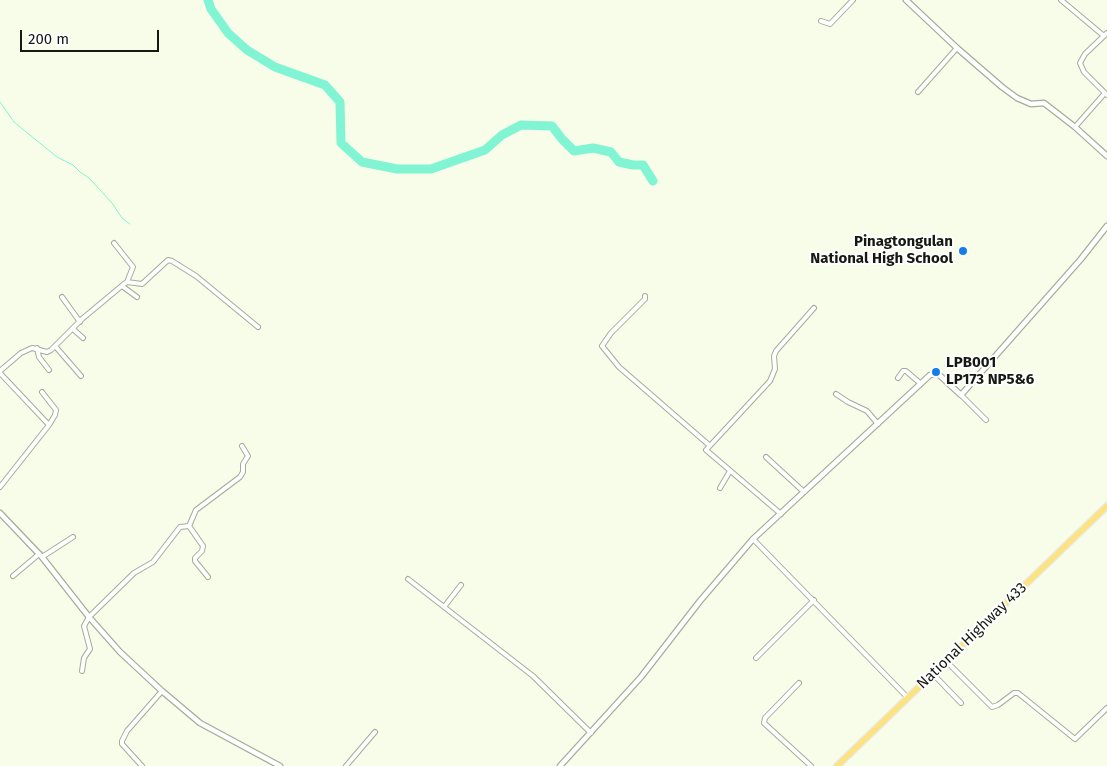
<!DOCTYPE html>
<html>
<head>
<meta charset="utf-8">
<style>
  body { margin:0 }
  #map { position:relative; width:1107px; height:766px; overflow:hidden; background:#f7fde8; font-family:"Fira Sans",sans-serif }
  canvas { display:block }
  .scale { position:absolute; left:20px; top:30px; width:139px; height:22px; box-sizing:border-box; border:2px solid #161811; border-top:0; padding-left:6px; font-size:15px; line-height:18px; white-space:nowrap; color:#161811; -webkit-text-stroke:4px #fff; paint-order:stroke }
</style>
</head>
<body>
<div id="map">
<canvas width="1107" height="766"></canvas>
<div class="scale">200 m</div>
</div>
<script>
const ctx = document.querySelector('canvas').getContext('2d');
ctx.lineJoin = 'round';
function shape(rows) {
  const path = new Path2D();
  for (const r of rows) {
    path.moveTo(r[0], r[1]);
    for (let i = 2; i < r.length; i += 2) path.lineTo(r[i], r[i + 1]);
  }
  return path;
}
function trace(path, color, width, dash) {
  ctx.strokeStyle = color;
  ctx.lineWidth = width;
  ctx.lineCap = dash ? 'butt' : 'round';
  ctx.setLineDash(dash || []);
  ctx.stroke(path);
}
function write(font, color, halo, rows, align = 'center') {
  ctx.font = font + ' "Fira Sans",sans-serif';
  ctx.lineWidth = 4;
  ctx.setLineDash([]);
  ctx.textBaseline = 'middle';
  ctx.strokeStyle = halo;
  ctx.fillStyle = color;
  for (const [text, x, y, turn = 0] of rows) {
    ctx.save();
    ctx.translate(x, y);
    ctx.rotate((+turn || 0) * Math.PI / 180);
    ctx.textAlign = isNaN(turn) ? turn : align;
    if (halo) ctx.strokeText(text, 0, 0);
    ctx.fillText(text, 0, 0);
    ctx.restore();
  }
}
const stream = shape([
  [0,102,14,122,57,157,73,165,80,172,89,178,112,203,122,218,130,224]
]);
const river = shape([
  [208,0,211,9,228,33,247,50,275,67,325,85,340,102,341,143,362,162,397,169,431,169,485,150,502,135,521,125,552,126,562,139,574,151,593,148,611,152,619,162,633,165,643,165,653,181]
]);
const minor = shape([
  [1061,0,1104,36],
  [821,21,830,24,853,0],
  [1107,33,1085,54,1080,63,1084,72,1107,95],
  [918,92,957,48],
  [1075,127,1105,93],
  [114,243,133,267,127,282],
  [122,286,137,297],
  [645,296,645,299,611,333,602,346,619,367,709,445],
  [62,297,80,322],
  [73,329,83,338],
  [55,346,81,376],
  [37,348,39,357,49,370],
  [0,371,21,353,32,348,47,352,51,350,82,319,124,284,127,282,142,284,168,260,172,261,196,276,258,327],
  [0,373,49,425,0,487],
  [898,378,903,371,906,371,921,384],
  [42,392,56,410,55,415,49,425],
  [836,394,848,402,867,411,878,424],
  [961,395,986,420],
  [766,457,804,492],
  [720,488,730,471],
  [781,514,706,450,770,381,775,369,774,356,776,351,814,308],
  [189,526,196,510,240,477,243,472,243,464,248,456,242,446],
  [753,539,908,698],
  [42,557,73,537],
  [13,576,39,554],
  [408,579,533,676,591,733],
  [444,607,461,585],
  [756,658,814,600],
  [946,661,992,707,998,705,1014,693,1018,693,1075,739,1107,708],
  [82,671,84,658,90,649,84,626,89,617,134,573,153,562,180,527,189,526,203,546,202,551,195,558,195,561,208,577],
  [933,674,961,703],
  [799,683,765,718,764,723,811,766],
  [142,766,122,744,122,741,127,731,162,691],
  [346,766,375,732]
]);
const tertiary = shape([
  [906,0,957,48,1002,87,1017,98,1031,104,1044,103,1075,127,1107,156],
  [0,513,42,557,89,617,120,652,162,691,200,723,280,766],
  [560,766,641,677,700,601,753,539,930,375,937,373,961,395,1081,259,1107,226]
]);
const primary = shape([
  [837,766,1107,506]
]);
const markers = [
  [963,251,5,"#137fe6"],
  [936,372,5,"#137fe6"]
];
const poiNames = [
  ["Pinagtongulan",953,242],
  ["National High School",953,259],
  ["LPB001",946,363,"left"],
  ["LP173 NP5&6",946,380,"left"]
];
const streetNames = [
  ["National Highway 433",972,636,-44]
];
trace(stream, '#81f4d4', 1);
trace(river, '#81f4d4', 9);
trace(minor, '#a6ab98', 6);
trace(tertiary, '#a6ab98', 7);
trace(primary, '#e8e8e7', 8);
trace(minor, '#fff', 4);
trace(tertiary, '#fff', 4.5);
trace(primary, '#fde37f', 5.5);
for (const [x, y, r, color] of markers) {
  const dot = new Path2D();
  dot.arc(x, y, r, 0, 2 * Math.PI);
  ctx.fillStyle = color;
  ctx.fill(dot);
  trace(dot, '#fff', 2);
}
write('bold 15px', '#161811', '#fff', poiNames, 'right');
write('15px', '#161811', '#fff', streetNames);
</script>
</body>
</html>
